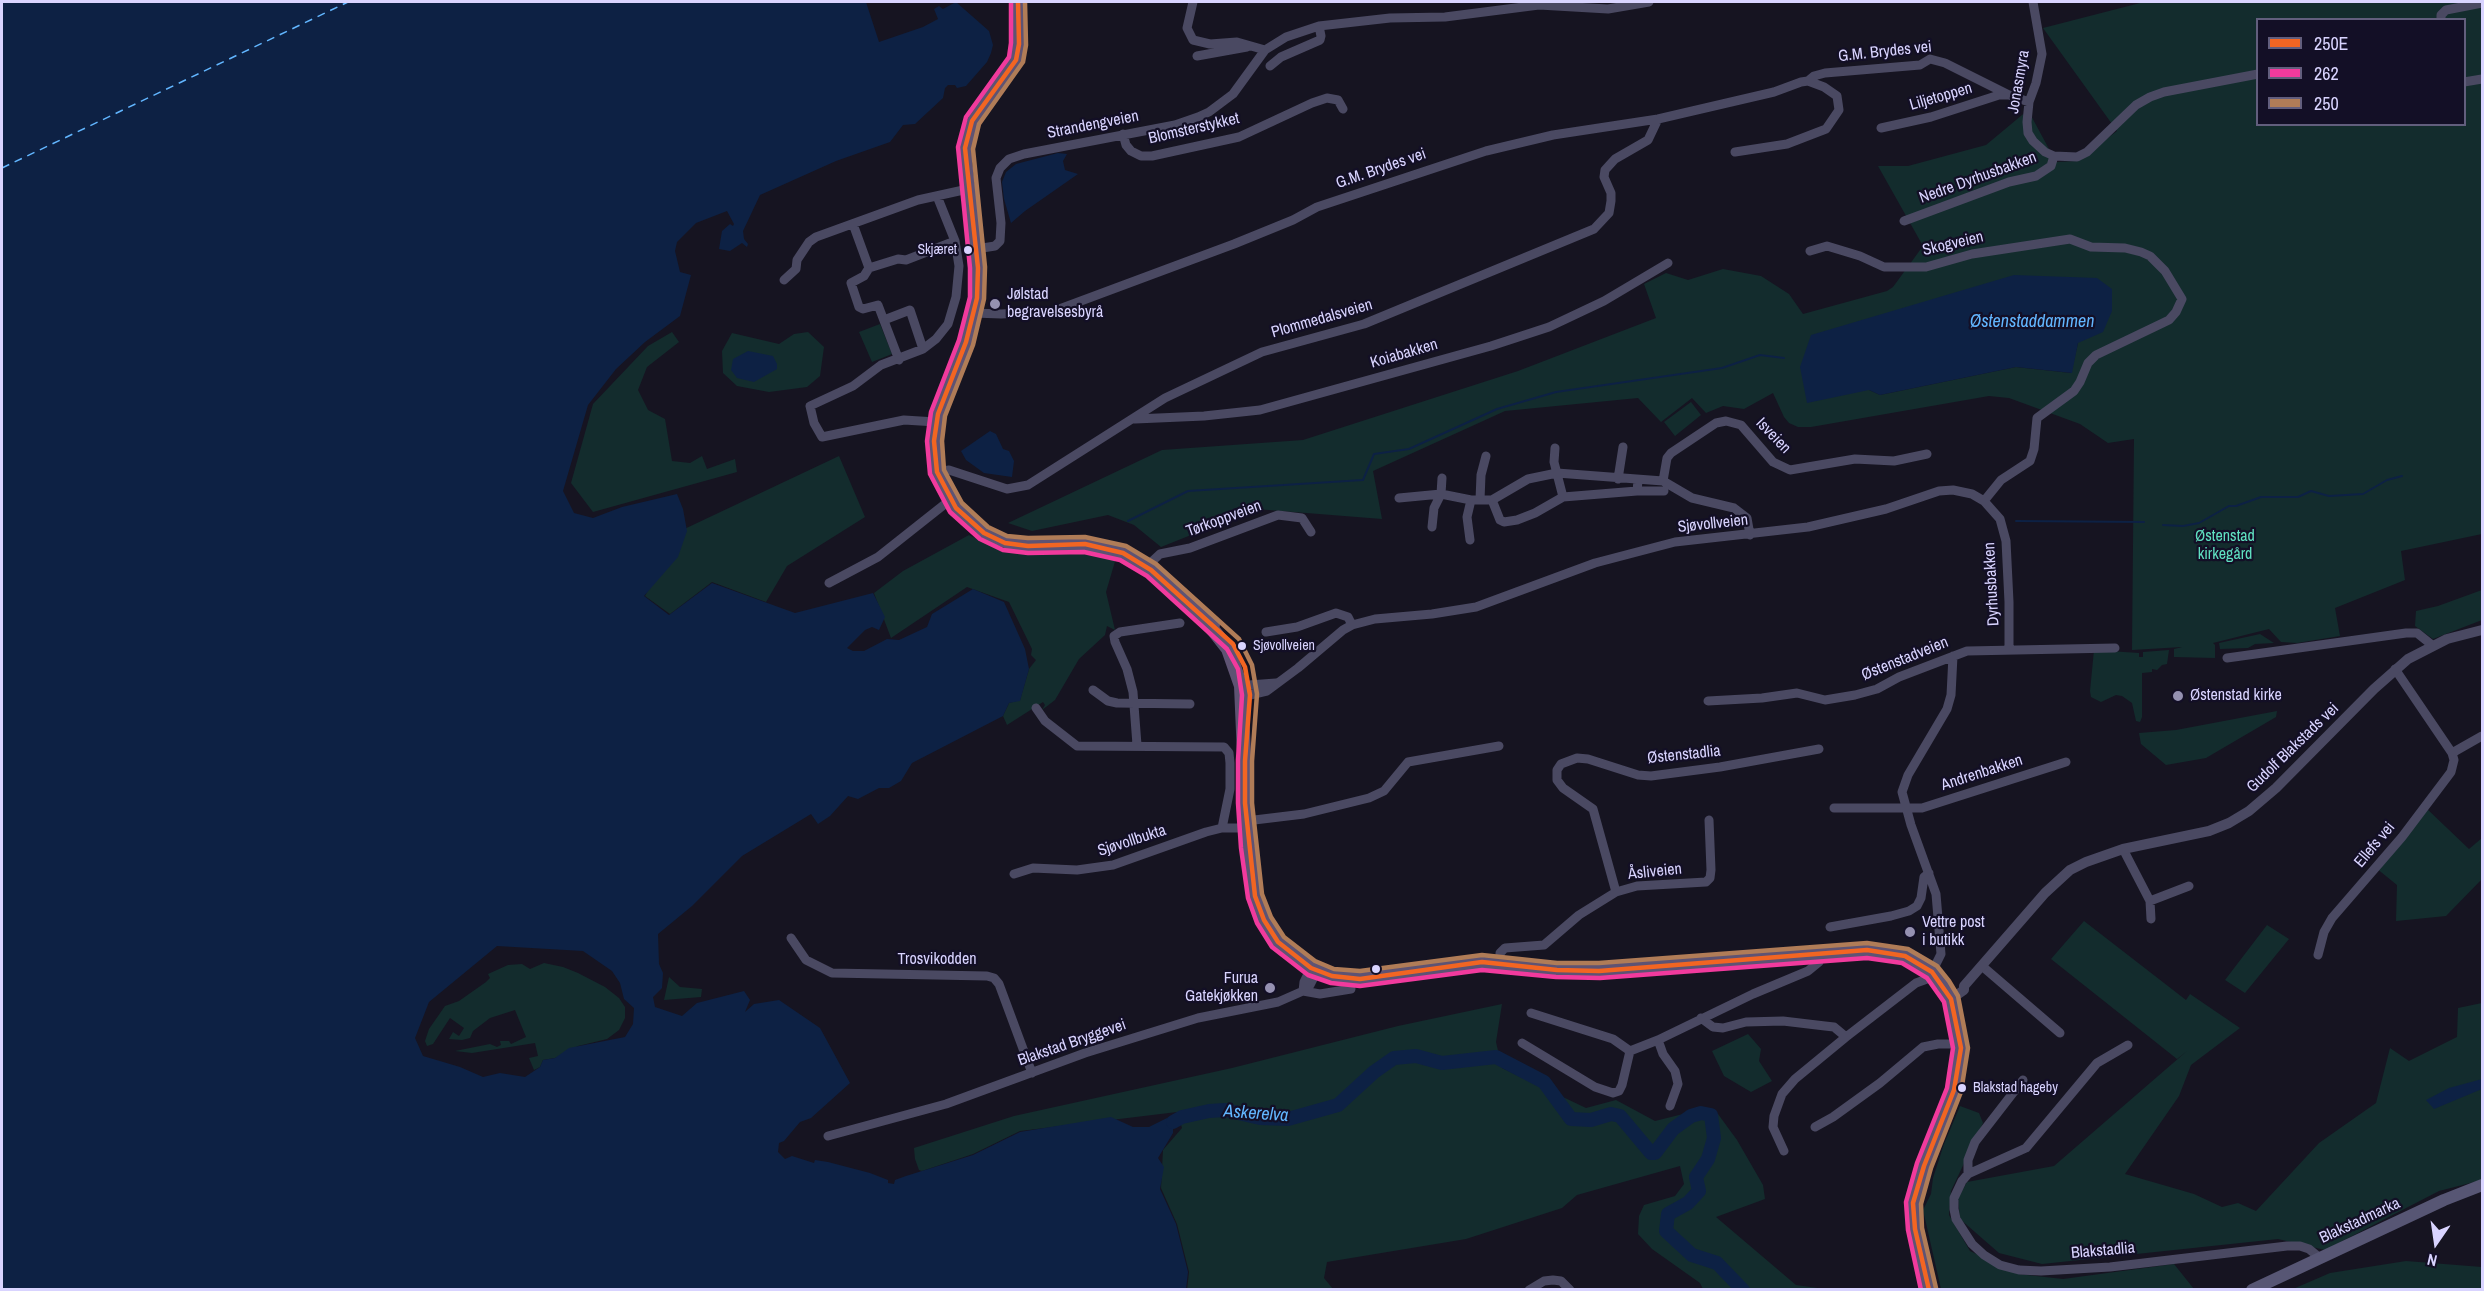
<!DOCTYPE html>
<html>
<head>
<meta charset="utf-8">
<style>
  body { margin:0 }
  #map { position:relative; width:2484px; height:1291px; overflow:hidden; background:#161421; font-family:"Archivo Narrow",sans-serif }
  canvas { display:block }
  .frame { position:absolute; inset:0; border:3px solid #d9d4ff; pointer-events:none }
  .legend { position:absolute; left:2256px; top:18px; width:210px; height:108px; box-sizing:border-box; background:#130f26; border:2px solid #625e7d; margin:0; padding:8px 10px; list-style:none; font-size:18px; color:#d9d4ff }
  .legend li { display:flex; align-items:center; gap:12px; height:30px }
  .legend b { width:30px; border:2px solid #625e7d }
  .north { position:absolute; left:2406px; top:1213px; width:60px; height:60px; -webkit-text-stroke:4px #130f26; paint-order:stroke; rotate:193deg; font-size:16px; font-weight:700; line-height:24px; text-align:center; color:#d9d4ff }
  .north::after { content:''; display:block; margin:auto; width:21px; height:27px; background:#d9d4ff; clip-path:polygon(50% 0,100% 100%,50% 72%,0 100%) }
</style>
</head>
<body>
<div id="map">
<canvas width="2484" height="1291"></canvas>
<div class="frame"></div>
<ul class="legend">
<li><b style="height:8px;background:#f26522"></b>250E</li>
<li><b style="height:8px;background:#f13a9d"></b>262</li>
<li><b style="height:8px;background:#b07c57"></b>250</li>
</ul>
<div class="north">N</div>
</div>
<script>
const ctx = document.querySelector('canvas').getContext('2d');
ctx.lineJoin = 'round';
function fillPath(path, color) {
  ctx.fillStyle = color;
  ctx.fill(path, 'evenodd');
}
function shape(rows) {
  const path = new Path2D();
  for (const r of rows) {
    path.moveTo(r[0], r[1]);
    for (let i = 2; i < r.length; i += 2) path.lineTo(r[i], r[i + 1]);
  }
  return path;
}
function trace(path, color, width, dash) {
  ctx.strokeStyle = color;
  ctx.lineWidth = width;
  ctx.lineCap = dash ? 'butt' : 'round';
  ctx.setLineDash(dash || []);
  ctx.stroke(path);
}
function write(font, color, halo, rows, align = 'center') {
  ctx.font = font + ' "Archivo Narrow",sans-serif';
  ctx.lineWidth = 4.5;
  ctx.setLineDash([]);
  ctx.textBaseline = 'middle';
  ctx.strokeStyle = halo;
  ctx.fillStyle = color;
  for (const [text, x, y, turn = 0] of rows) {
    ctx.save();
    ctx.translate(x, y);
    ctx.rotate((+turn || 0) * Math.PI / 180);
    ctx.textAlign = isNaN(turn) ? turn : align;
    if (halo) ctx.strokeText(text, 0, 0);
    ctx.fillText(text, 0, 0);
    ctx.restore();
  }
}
const green = shape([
  [2144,2,2482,2,2482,534,2401,551,2405,580,2335,608,2340,636,2297,643,2281,642,2269,629,2213,643,2215,645,2215,658,2174,657,2174,649,2182,647,2132,650,2134,439,2108,443,2080,424,2009,398,1989,396,1811,427,1798,427,1789,423,1784,417,1773,393,1744,409,1723,406,1706,413,1692,398,1661,422,1638,398,1505,411,1373,471,1382,519,1256,509,1161,547,1134,525,1108,515,1032,531,1008,523,1162,450,1303,440,1518,371,1656,318,1644,284,1666,273,1688,280,1723,269,1761,276,1789,294,1803,314,1887,291,1893,287,1923,246,1878,166,1908,166,1986,145,2028,110,2056,162,2077,161,2117,131,2043,28],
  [2258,20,2464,20,2464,124,2258,124],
  [2078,343,2071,373,2016,367,1880,395,1869,390],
  [880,324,892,354,872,362,859,332],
  [672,332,679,342,647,367,638,390,648,410,665,419,672,461,690,463,702,456,707,469,735,459,737,472,593,512,571,483,593,404,648,346],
  [808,332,824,347,820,376,807,387,769,392,737,386,723,373,722,351,732,333,779,344,794,334],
  [1691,402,1701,415,1675,436,1664,422],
  [839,456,865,517,787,566,766,602,712,582,670,614,645,596,679,534,678,532],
  [969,535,1000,550,1026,554,1074,551,1116,558,1106,592,1115,630,1107,626,1105,635,1079,659,1055,700,1042,710,1045,705,1043,702,1007,725,1003,716,1009,703,1020,700,1029,669,1036,660,1031,655,1032,649,1009,602,967,587,891,638,874,593,903,571],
  [2482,590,2482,620,2433,639,2415,626,2416,611,2438,606],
  [2260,634,2274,643,2255,644,2248,648,2220,649,2219,643],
  [2094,650,2139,653,2139,657,2143,657,2143,652,2169,650,2167,664,2162,665,2157,670,2152,669,2152,672,2142,673,2142,717,2140,722,2136,721,2132,703,2122,696,2116,695,2101,702,2091,697,2090,691],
  [2277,711,2276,717,2206,758,2166,765,2141,744,2139,733,2176,730],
  [2425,807,2469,849,2482,838,2482,879,2446,916,2396,921,2397,885,2376,868],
  [2084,921,2186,1000,2190,994,2240,1028,2191,1065,2179,1096,2125,1174,2194,1194,2222,1207,2238,1203,2256,1211,2319,1143,2376,1103,2390,1048,2409,1061,2457,1037,2458,1008,2482,1003,2482,1180,2439,1191,2325,1250,2278,1239,2042,1264,1999,1253,1960,1219,1958,1198,1967,1182,2054,1166,2187,1051,2177,1059,2051,959],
  [2267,925,2289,939,2245,993,2225,980],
  [544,963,563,967,578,973,605,987,619,998,625,1007,625,1018,619,1030,607,1039,578,1046,555,1058,543,1060,540,1067,534,1070,529,1058,538,1056,535,1043,472,1053,455,1051,490,1044,497,1047,501,1045,500,1041,509,1041,511,1044,526,1037,515,1010,490,1018,473,1031,470,1038,462,1040,449,1039,453,1032,459,1036,464,1028,450,1018,433,1044,427,1046,425,1041,429,1029,445,1006,459,1001,486,982,490,978,488,974,508,965,522,964,530,969],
  [669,977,680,987,702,989,701,997,664,1000],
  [1502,1004,1496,1042,1502,1068,1586,1108,1616,1100,1655,1121,1703,1109,1718,1114,1737,1140,1763,1185,1765,1199,1716,1217,1796,1285,1825,1289,1703,1289,1700,1283,1652,1249,1638,1234,1639,1216,1644,1205,1675,1196,1684,1184,1680,1166,1577,1195,1562,1208,1466,1239,1327,1262,1324,1278,1333,1289,1187,1290,1189,1272,1177,1224,1161,1188,1163,1150,1182,1128,1177,1112,1020,1131,973,1154,922,1171,919,1170,915,1159,914,1148,1014,1116,1232,1068,1398,1026],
  [1748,1034,1761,1049,1759,1061,1772,1081,1751,1092,1724,1076,1712,1051],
  [1960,1106,1979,1113,1983,1123,1951,1191,1949,1215,1970,1251,2018,1274,2063,1279,2174,1264,2194,1289,1941,1289,1923,1210,1931,1194,1933,1178,1944,1144],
  [2406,1261,2482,1267,2482,1289,2293,1289,2330,1273]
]);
const water = shape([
  [2,2,866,2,879,42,923,27,938,19,934,9,939,6,943,9,956,2,989,31,993,45,991,53,987,62,966,86,957,88,955,85,948,85,945,88,943,98,915,124,903,125,890,142,836,161,760,195,743,231,744,239,748,244,747,247,742,243,730,251,719,249,722,231,730,224,733,226,734,224,727,211,696,223,677,242,675,251,680,272,691,275,680,316,645,342,616,369,588,405,563,491,574,513,593,518,622,507,677,494,683,509,687,531,678,557,644,596,669,615,712,583,795,613,873,593,885,617,879,630,872,627,865,630,847,648,853,651,864,651,887,639,899,640,927,627,932,614,973,589,1004,602,1025,649,1029,669,1020,701,1009,703,1003,716,912,763,901,781,889,788,879,788,858,799,848,796,830,816,818,824,811,814,742,856,692,906,658,934,659,964,663,973,662,988,653,997,655,1007,682,1016,697,1003,744,991,750,1000,745,1012,754,1004,779,1000,820,1028,850,1083,811,1118,800,1122,784,1141,779,1143,778,1152,785,1159,792,1156,814,1163,815,1160,828,1162,870,1173,888,1180,888,1183,894,1184,895,1180,906,1176,973,1155,1020,1132,1111,1117,1133,1127,1149,1127,1167,1118,1173,1122,1173,1133,1158,1158,1164,1167,1160,1189,1176,1224,1188,1272,1186,1289,2,1289],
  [497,946,583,951,612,971,620,983,624,999,634,1008,633,1024,625,1037,569,1048,555,1058,543,1060,540,1067,525,1077,500,1073,483,1077,460,1067,423,1056,415,1038,429,1002],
  [1058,153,1067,154,1063,161,1065,170,1078,174,1025,211,1011,223,1004,199,1002,182,1006,172,1016,164],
  [2014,275,2097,278,2112,289,2112,311,2103,332,2078,343,2072,373,2016,367,1880,395,1869,390,1807,403,1800,367,1811,335],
  [748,351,773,356,777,364,777,369,754,382,737,378,731,370,733,359],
  [990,431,996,434,1003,449,1009,451,1014,461,1012,477,984,473,966,460,961,451],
  [2482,1079,2482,1089,2434,1109,2426,1100,2449,1088]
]);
const stream = shape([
  [1128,521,1188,491,1363,480,1374,454,1409,449,1497,409,1556,392,1722,368,1760,355,1784,358],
  [2016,521,2144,522],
  [2163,525,2183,526,2199,523,2229,506,2236,506,2261,497,2298,497,2311,491,2329,496,2363,494,2387,480,2402,476]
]);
const river = shape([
  [1173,1122,1182,1117,1209,1111,1225,1110,1260,1118,1288,1119,1338,1105,1374,1072,1394,1058,1416,1056,1442,1063,1496,1057,1544,1082,1571,1119,1591,1120,1611,1114,1620,1116,1651,1153,1655,1153,1673,1129,1691,1116,1701,1113,1711,1115,1714,1138,1708,1159,1696,1177,1699,1191,1688,1203,1668,1214,1666,1231,1692,1255,1717,1263,1743,1290]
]);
const ferry = shape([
  [2,168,348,2]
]);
const minor = shape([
  [1193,2,1187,28,1193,40,1210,44,1237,42,1265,50],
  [2033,2,2042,54,2036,83,2029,102,2027,122,2028,133,2033,141,2045,152,2054,156,2077,157,2087,152,2136,105,2150,97,2164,92,2258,74],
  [2441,20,2441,15,2446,10,2482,3],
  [1197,56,1247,47],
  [1270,66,1281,57,1320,40,1321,36,1319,26],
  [1808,81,1814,76,1825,73,1920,65,1930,59,1945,63,2009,95,2029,102],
  [2464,82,2482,79],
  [1881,128,1931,117,1999,95,2009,95],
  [1123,134,1126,145,1131,151,1141,156,1152,156,1239,137,1312,103,1327,98,1338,100,1343,109],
  [1904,221,2009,182,2036,176,2051,166,2054,156],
  [853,224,869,268,864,276,851,283,859,307,863,309,878,305,899,360],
  [976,249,995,246,1000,241,1001,223,996,178,1000,168,1009,159,1024,154,1175,125,1198,117,1209,112,1233,94,1265,50,1286,37,1319,26,1390,18,1445,17,1539,5,1608,9,1649,2],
  [1810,251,1827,246,1860,256,1884,267,1926,267,1972,254,2070,239,2091,247,2125,248,2141,252,2150,256,2165,271,2182,299,2176,312,2169,320,2096,355,2088,363,2080,382,2074,391,2037,418,2034,449,2030,461,2001,480,1984,501],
  [869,268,898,259,906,260,955,241],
  [784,280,796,269,797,260,809,242,816,237,918,200,968,189],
  [974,313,1001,314,1054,311,1234,244,1293,220,1317,207,1486,151,1553,135,1658,119,1774,92,1801,82,1808,81,1824,87,1837,96,1839,110,1826,129,1787,144,1735,152],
  [884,320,910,310,923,349],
  [1135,419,1204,416,1260,410,1491,346,1549,327,1604,301,1668,263],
  [936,422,904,420,822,437,814,423,810,406,853,386,881,365,923,349,936,339,948,324,956,297,959,266,955,241,937,196],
  [1555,448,1554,462,1563,497],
  [937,472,949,470,1007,489,1028,485,1165,398,1262,352,1364,324,1594,229,1609,213,1611,201,1611,193,1604,177,1605,170,1615,159,1648,140,1658,119],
  [1618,479,1623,447],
  [1663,481,1667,458,1671,453,1716,423,1726,421,1741,425,1773,462,1790,470,1855,459,1894,461,1927,454],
  [1637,491,1664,491],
  [1399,498,1441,494,1471,500,1492,500,1528,479,1557,473,1663,481,1692,498,1734,508,1747,518,1750,535],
  [1480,500,1481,475,1486,456],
  [1492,500,1500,520,1504,522,1517,520,1535,513,1563,497,1637,491,1638,481],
  [1432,527,1434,508,1441,494,1442,478],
  [1470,540,1467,517,1471,500],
  [1146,567,1160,554,1190,548,1278,515,1302,518,1311,532],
  [829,583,878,557,950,500],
  [1266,632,1297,627,1336,613,1348,617,1352,625],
  [2227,658,2406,633,2417,633,2432,645],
  [1276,683,1249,685,1242,691,1250,695,1267,691,1298,668,1343,630,1352,625,1375,619,1432,614,1476,607,1595,563,1675,542,1808,527,1886,509,1939,491,1953,490,1972,494,1984,501,2000,519,2006,541,2009,602,2009,648],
  [1093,690,1108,701,1117,703,1190,704],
  [1708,701,1762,698,1797,693,1825,700,1855,695,1877,689,1899,677,1967,651,2115,648],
  [1036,708,1045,721,1077,746,1224,747,1229,753,1230,763,1230,789,1222,828],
  [1137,745,1133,692,1127,669,1115,642,1114,636,1120,632,1180,623],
  [2452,753,2482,736],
  [1834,808,1922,808,2066,762],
  [1246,821,1304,814,1369,798,1384,791,1408,762,1499,746],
  [2123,849,2150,901,2151,919],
  [1014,874,1033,868,1077,870,1113,865,1206,832,1222,828,1246,828],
  [1616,892,1593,809,1563,788,1557,780,1557,770,1561,764,1577,758,1588,759,1638,775,1651,776,1720,767,1819,749],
  [2150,901,2189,886],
  [1830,927,1891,916,1909,911,1917,906,1921,898,1924,877,1929,873],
  [791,938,806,960,832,973,987,976,994,978,999,984,1032,1073],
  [2318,955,2324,932,2332,918,2402,837,2451,772,2454,760,2452,753,2395,669],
  [1500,962,1500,953,1505,948,1544,945,1579,915,1616,892,1637,886,1706,882,1710,878,1711,870,1709,820],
  [1982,966,2060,1033],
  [1932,972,1941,954,1936,894,1911,825,1902,792,1908,775,1947,709,1951,695,1953,656],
  [1303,991,1320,994,1351,989],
  [1303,991,1304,982,1311,968],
  [1531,1013,1613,1039,1630,1051,1658,1040,1753,994,1808,971,1819,962,1820,952],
  [1701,1018,1713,1027,1723,1028,1746,1022,1783,1021,1825,1026,1834,1027,1846,1037],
  [1658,1040,1663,1054,1675,1071,1678,1084,1670,1106],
  [1522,1043,1595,1087,1613,1093,1619,1091,1622,1085,1630,1051],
  [2128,1045,2097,1063,2026,1148,1968,1174,1962,1181,1954,1198,1954,1209,1956,1219,1972,1244,1984,1255,2000,1265,2019,1270,2041,1271,2110,1267,2287,1246,2300,1246,2309,1249,2320,1258],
  [1815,1127,1833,1117,1880,1083,1923,1047,1938,1044,1959,1044],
  [828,1136,946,1104,1085,1053,1198,1018,1278,1002,1303,991,1310,985,1317,971],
  [1784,1151,1773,1127,1774,1116,1782,1094,1795,1079,1846,1037,1916,983,1927,979],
  [1968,1174,1968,1160,1975,1142,2023,1080],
  [1529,1290,1544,1281,1553,1280,1561,1281,1570,1290]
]);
const tertiary = shape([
  [1951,999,1964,990,1964,986,2045,893,2070,870,2086,862,2123,849,2209,831,2229,823,2249,811,2276,788,2374,689,2408,659,2447,639,2482,630]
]);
const secondary = shape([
  [2252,1290,2444,1200,2482,1185]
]);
const primary = shape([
  [1018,2,1019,44,1016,60,978,112,966,142,965,160,978,268,977,298,966,342,935,427,934,441,937,472,956,508,984,533,1016,545,1085,544,1123,553,1151,570,1213,625],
  [1206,621,1228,649,1241,686,1248,847,1257,904,1269,929,1278,942,1311,968,1332,976,1360,979,1482,962,1557,970,1599,971,1867,950,1905,956,1932,972,1943,985,1951,999,1961,1048,1954,1090,1924,1166,1913,1203,1915,1229,1929,1290]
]);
const bus1 = shape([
  [1018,2,1019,44,1016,60,972,121,965,148,978,268,977,298,966,342,938,414,934,441,937,472,956,508,984,533,1005,543,1028,546,1085,544,1123,553,1151,570,1233,644,1245,667,1250,695,1245,761,1245,803,1255,896,1264,920,1278,942,1311,968,1332,976,1360,979,1482,962,1557,970,1599,971,1867,950,1905,956,1932,972,1951,999,1961,1048,1954,1090,1924,1166,1913,1203,1915,1229,1929,1290]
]);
const bus2 = shape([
  [1011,2,1011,43,1009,57,966,117,958,147,970,268,970,297,959,340,931,412,927,441,930,474,950,512,980,539,1003,550,1028,553,1084,552,1120,560,1147,576,1227,649,1238,669,1242,695,1238,760,1238,803,1241,848,1248,898,1257,923,1272,947,1308,975,1331,983,1360,986,1482,970,1556,977,1600,978,1867,958,1902,963,1927,978,1944,1002,1953,1048,1947,1088,1917,1163,1906,1202,1908,1230,1921,1290]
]);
const bus3 = shape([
  [1025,2,1026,45,1023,62,979,124,973,149,985,267,984,299,973,345,945,416,942,441,944,470,962,503,988,527,1007,536,1028,538,1085,537,1126,546,1156,564,1239,639,1252,665,1257,694,1252,761,1252,803,1262,894,1271,917,1284,937,1315,961,1334,969,1360,971,1482,955,1557,963,1599,963,1867,943,1908,949,1937,966,1949,981,1958,996,1968,1048,1961,1092,1931,1168,1921,1204,1922,1228,1936,1288]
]);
const markers = [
  [968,250,5,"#d9d4ff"],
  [995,304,6,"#9591b1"],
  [1242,646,5,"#d9d4ff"],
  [2178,696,6,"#9591b1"],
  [1910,932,6,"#9591b1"],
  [1376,969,5,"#d9d4ff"],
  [1270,988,6,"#9591b1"],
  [1962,1088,5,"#d9d4ff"]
];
const busNames = [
  ["Skjæret",957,250,"right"],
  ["Sjøvollveien",1253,646],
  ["Blakstad hageby",1973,1088]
];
const streetNames = [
  ["G.M. Brydes vei",1885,52,-6],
  ["Jonasmyra",2019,82,-80],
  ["Liljetoppen",1941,97,-16],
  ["Strandengveien",1093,125,-11],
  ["Blomsterstykket",1194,129,-13],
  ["G.M. Brydes vei",1381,169,-19],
  ["Nedre Dyrhusbakken",1978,178,-20],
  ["Skogveien",1953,244,-13],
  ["Plommedalsveien",1322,319,-16],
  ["Koiabakken",1404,354,-16],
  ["Isveien",1773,436,46],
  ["Tørkoppveien",1224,519,-20],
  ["Sjøvollveien",1713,524,-6],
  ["Dyrhusbakken",1992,584,-93],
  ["Østenstadveien",1905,659,-22],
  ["Gudolf Blakstads vei",2293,748,-44],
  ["Østenstadlia",1684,755,-6],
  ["Andrenbakken",1982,773,-18],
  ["Sjøvollbukta",1132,841,-18],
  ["Ellefs vei",2375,845,-50],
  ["Åsliveien",1655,872,-6],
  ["Trosvikodden",937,960],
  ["Blakstad Bryggevei",1072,1043,-19],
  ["Blakstadmarka",2360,1221,-25],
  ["Blakstadlia",2103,1251,-5]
];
const poiNames = [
  ["Jølstad",1007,295],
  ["begravelsesbyrå",1007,313],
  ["Østenstad kirke",2190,696],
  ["Vettre post",1922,923],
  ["i butikk",1922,941],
  ["Furua",1258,979,"right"],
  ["Gatekjøkken",1258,997,"right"]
];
const parkNames = [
  ["Østenstad",2225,537],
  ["kirkegård",2225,555]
];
const waterNames = [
  ["Østenstaddammen",2032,322],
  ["Askerelva",1256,1114,4]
];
fillPath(green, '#132c2d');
fillPath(water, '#0d2144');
trace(stream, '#0d2144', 2);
trace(river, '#0d2144', 14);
trace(ferry, '#62b6ff', 1.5, [8, 6]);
trace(minor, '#4a4962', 9);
trace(tertiary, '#4a4962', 10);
trace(secondary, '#575674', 12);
trace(primary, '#5e5373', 14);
trace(bus1, '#f26522', 4.5);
trace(bus2, '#f13a9d', 4.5);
trace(bus3, '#b07c57', 4.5);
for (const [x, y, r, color] of markers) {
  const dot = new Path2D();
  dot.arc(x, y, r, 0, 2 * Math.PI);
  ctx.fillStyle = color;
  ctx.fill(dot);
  trace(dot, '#130f26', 2);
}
write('14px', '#d9d4ff', '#130f26', busNames, 'left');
write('16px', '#d9d4ff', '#130f26', streetNames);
write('16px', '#d9d4ff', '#130f26', poiNames, 'left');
write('16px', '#5fe0c0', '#130f26', parkNames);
write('italic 18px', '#62b6ff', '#130f26', waterNames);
</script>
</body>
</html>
